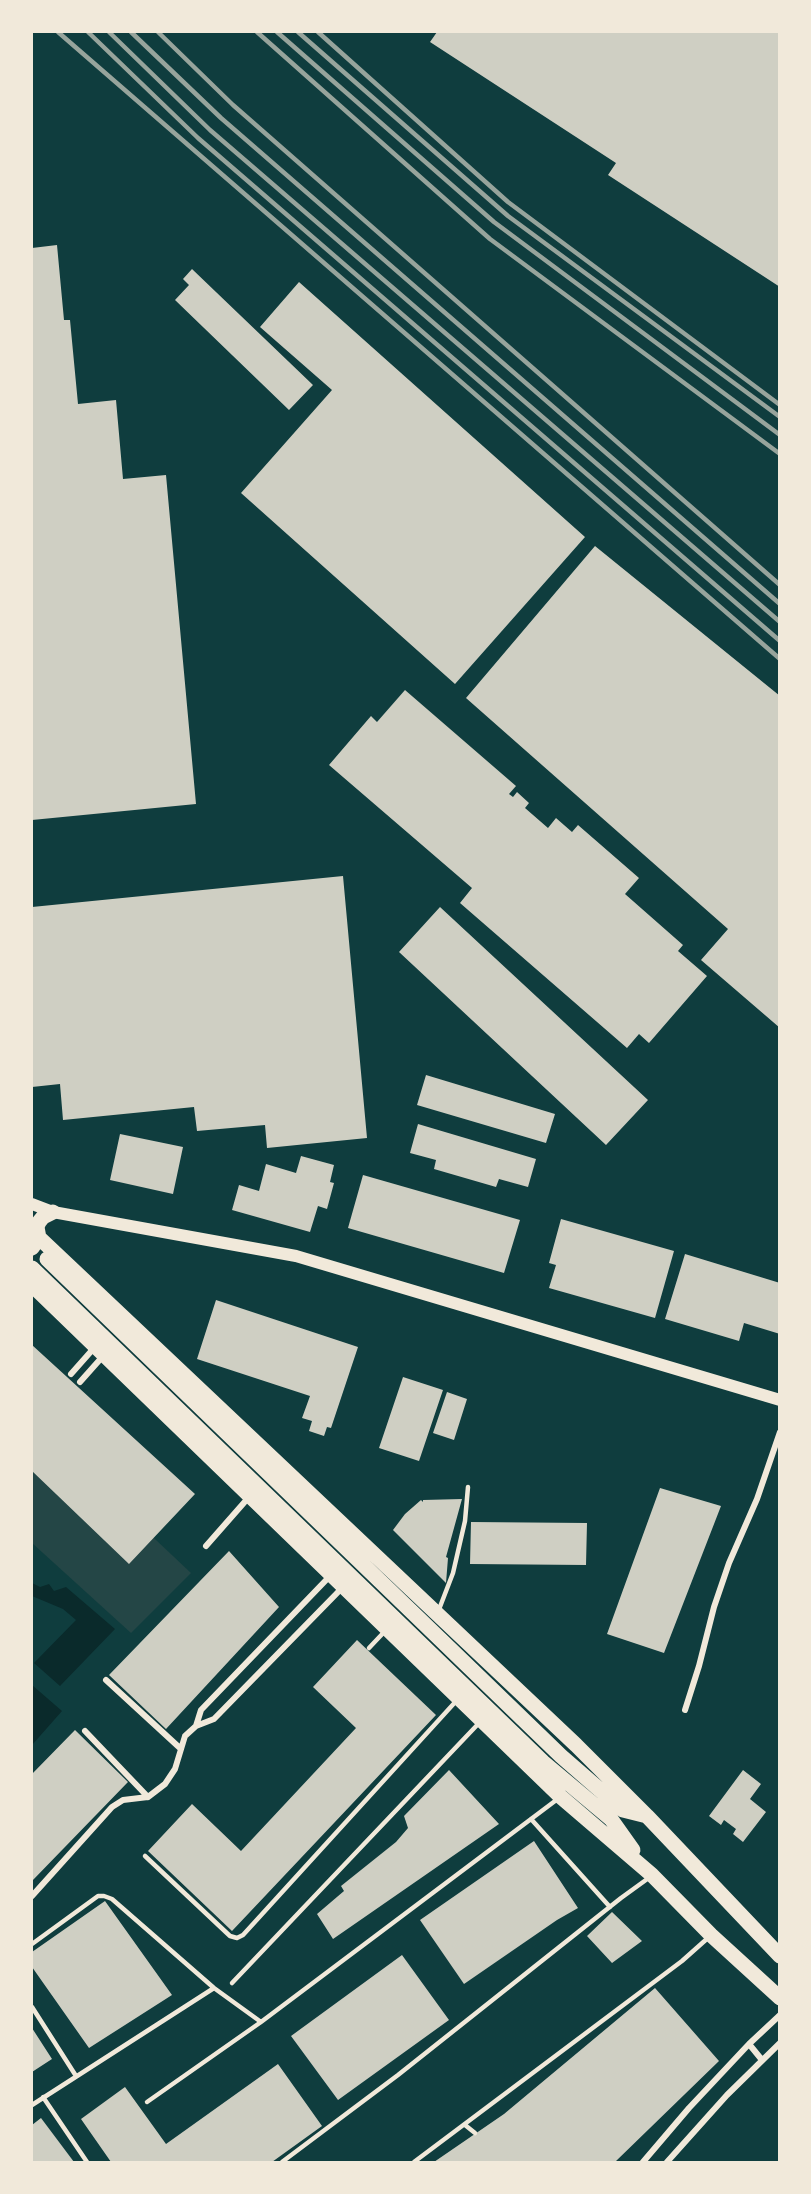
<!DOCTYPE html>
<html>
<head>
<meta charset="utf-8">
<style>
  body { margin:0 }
  #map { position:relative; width:811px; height:2194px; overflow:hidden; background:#0f3d3e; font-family:"Fira Sans Condensed",sans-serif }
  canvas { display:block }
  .frame { position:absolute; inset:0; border:33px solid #f1e9da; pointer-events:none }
</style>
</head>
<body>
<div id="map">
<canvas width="811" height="2194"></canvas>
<div class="frame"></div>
</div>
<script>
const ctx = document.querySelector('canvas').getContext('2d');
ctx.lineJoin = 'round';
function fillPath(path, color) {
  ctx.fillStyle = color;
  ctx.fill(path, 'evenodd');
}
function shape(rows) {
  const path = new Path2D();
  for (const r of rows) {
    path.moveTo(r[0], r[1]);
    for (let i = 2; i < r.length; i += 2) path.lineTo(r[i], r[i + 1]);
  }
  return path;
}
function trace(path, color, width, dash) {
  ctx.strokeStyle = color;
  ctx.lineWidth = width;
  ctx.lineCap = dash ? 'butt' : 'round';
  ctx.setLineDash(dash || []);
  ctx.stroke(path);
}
const green = shape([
  [32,1423,191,1573,131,1633,32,1543]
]);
const water = shape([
  [32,1583,40,1587,49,1584,54,1591,66,1587,115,1629,60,1686,34,1663,76,1620,63,1609,32,1596],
  [32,1685,62,1711,32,1745]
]);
const building = shape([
  [437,32,780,32,780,287,608,175,616,163,430,42],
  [57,245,64,320,70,320,78,404,116,400,123,479,166,475,196,804,32,820,32,248],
  [192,269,313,385,289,410,175,300,189,285,183,279],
  [299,282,585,537,455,684,241,493,332,390,260,327],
  [595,546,780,696,780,1028,701,960,728,929,466,698],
  [405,690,516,786,509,794,513,797,517,792,529,803,525,808,548,828,556,818,572,832,578,825,639,878,625,894,683,945,678,951,707,976,649,1043,639,1034,627,1048,460,903,472,888,329,765,371,716,377,722],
  [343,876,367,1138,267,1148,265,1125,197,1131,194,1107,63,1120,60,1084,32,1087,32,907],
  [440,907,648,1100,606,1145,399,952],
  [426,1075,555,1114,546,1143,417,1105],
  [418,1124,536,1159,528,1187,499,1179,496,1187,434,1169,436,1160,410,1153],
  [120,1134,183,1147,173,1194,110,1180],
  [301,1156,334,1165,330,1182,334,1183,327,1209,318,1206,310,1232,232,1210,239,1185,259,1191,266,1164,296,1173],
  [363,1175,520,1220,504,1273,348,1228],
  [561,1219,674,1251,655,1318,549,1288,556,1265,549,1263],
  [685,1254,780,1283,780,1334,744,1323,739,1341,665,1319],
  [216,1300,358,1347,331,1428,327,1427,324,1436,309,1431,312,1421,302,1418,310,1396,197,1359],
  [32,1345,195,1494,129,1564,32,1471],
  [403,1377,443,1390,419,1461,379,1448],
  [447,1392,467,1399,454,1440,433,1433],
  [660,1488,721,1506,664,1653,607,1634],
  [462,1499,446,1557,448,1558,446,1583,393,1530,405,1514,421,1500,423,1502,423,1500],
  [471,1522,587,1523,586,1565,470,1564],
  [229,1551,279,1607,166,1729,109,1675],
  [357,1640,436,1715,232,1931,148,1851,192,1804,241,1851,356,1728,313,1687],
  [75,1730,128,1782,32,1881,32,1774],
  [449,1770,499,1824,333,1939,317,1914,344,1891,341,1886,396,1842,408,1828,404,1816],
  [743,1770,761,1784,750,1799,766,1812,743,1842,733,1834,736,1829,724,1820,721,1825,709,1816],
  [534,1841,578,1908,557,1920,464,1984,420,1920],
  [105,1901,172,1995,89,2048,32,1967,32,1952],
  [612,1912,642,1941,612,1963,587,1936],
  [402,1955,449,2020,338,2100,291,2036],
  [655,1988,719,2061,615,2162,434,2162,504,2114],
  [32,2028,52,2059,32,2072],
  [278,2064,322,2126,272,2162,111,2162,81,2119,125,2087,166,2144],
  [41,2118,74,2162,32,2162,32,2125]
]);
const service = shape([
  [438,1612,453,1573,465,1521,468,1487],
  [369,1648,386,1630],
  [531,1819,610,1907],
  [145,1856,230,1936,237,1938,243,1935,458,1699],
  [32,1944,98,1896,104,1896,112,1899,214,1988,261,2022,559,1798],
  [232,1983,480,1722],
  [32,2007,76,2076],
  [43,2097,87,2162],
  [147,2102,261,2022],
  [32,2105,214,1988],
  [465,2125,475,2133],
  [282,2162,398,2075,621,1898,650,1877],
  [414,2162,682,1961,709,1937]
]);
const minor = shape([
  [71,1374,94,1348],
  [80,1382,104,1355],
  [206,1546,249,1497],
  [330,1576,201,1710,196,1726,214,1719,343,1587],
  [106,1680,181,1749],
  [685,1710,699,1666,714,1607,729,1563,757,1499,780,1432],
  [85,1731,148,1797],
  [32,1896,112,1807,123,1800,148,1797,165,1784,175,1769,185,1736,196,1726],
  [749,2044,762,2060],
  [643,2162,689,2108,749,2044,780,2015],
  [667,2162,727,2095,780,2043]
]);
const secondary = shape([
  [32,1204,53,1212,296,1256,780,1400]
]);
const primary = shape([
  [32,1231,576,1745,647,1816,780,1956],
  [32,1248,39,1238,37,1227,39,1222,43,1217,53,1212],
  [47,1259,561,1756,623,1810,647,1816],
  [32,1268,543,1762,611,1819,633,1850],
  [32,1285,561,1797,652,1875,711,1935,780,1998]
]);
const rail = shape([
  [58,32,780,659],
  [88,32,198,138,780,641],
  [109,32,210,130,780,622],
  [131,32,221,118,780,604],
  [158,32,233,105,780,585],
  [257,32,490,239,780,454],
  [277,32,494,222,780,435],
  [298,32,508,216,780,417],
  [318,32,508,202,780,405]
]);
fillPath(green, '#244646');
fillPath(water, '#0a2a2b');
fillPath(building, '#cfcfc3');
trace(service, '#f1e9da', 4.5);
trace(minor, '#f1e9da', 6);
trace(secondary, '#f1e9da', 12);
trace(primary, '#f1e9da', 15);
trace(rail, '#97a49c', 4.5);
</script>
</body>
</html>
